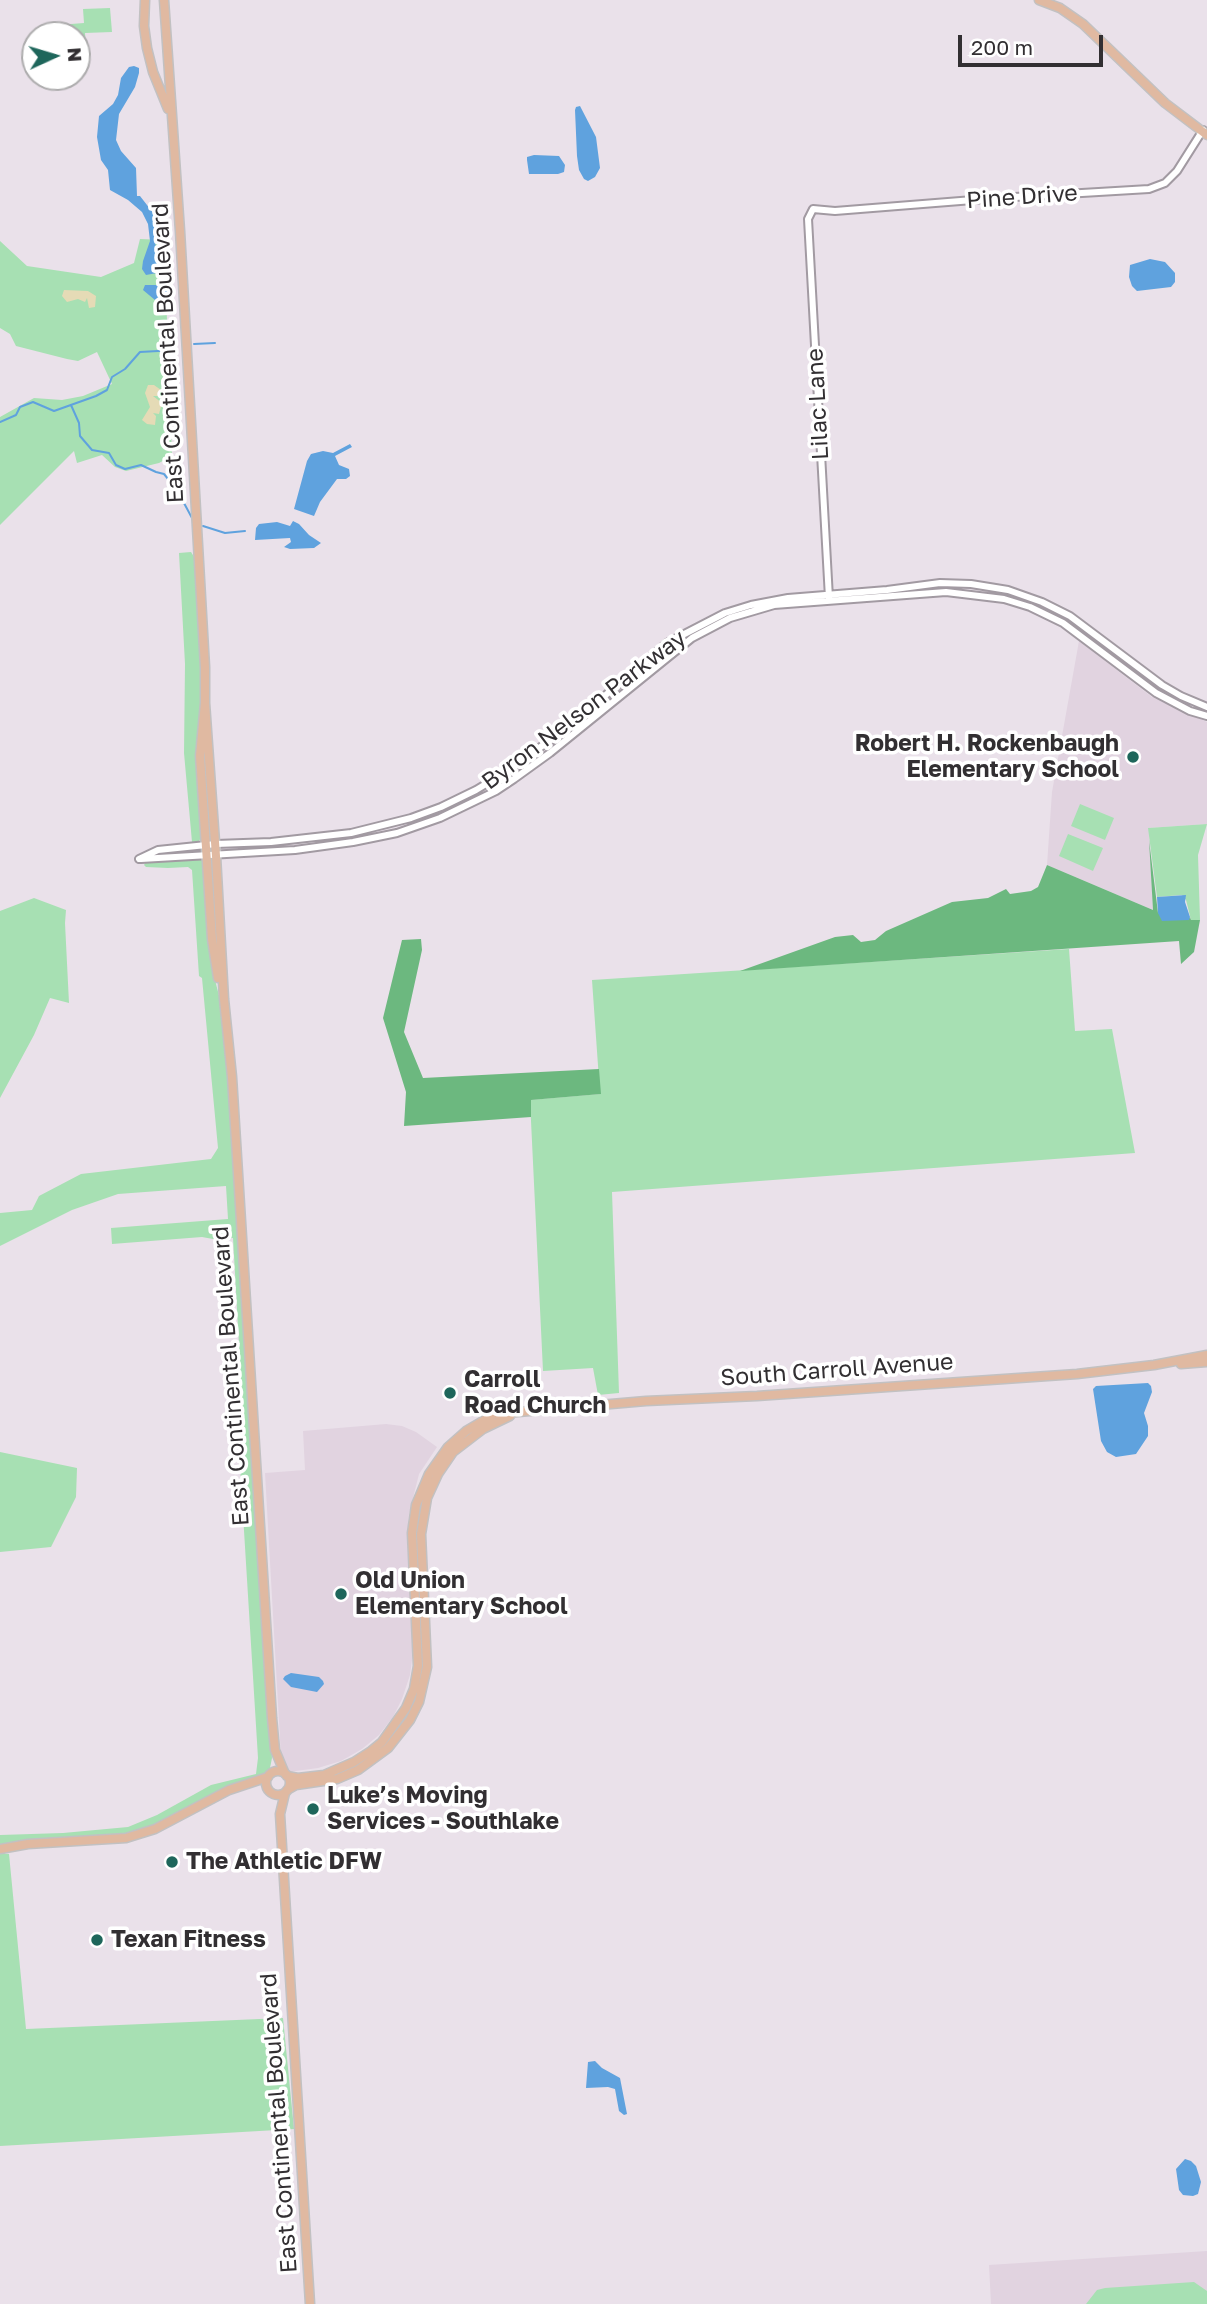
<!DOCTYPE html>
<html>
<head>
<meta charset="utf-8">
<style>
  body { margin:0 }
  #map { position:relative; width:1207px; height:2304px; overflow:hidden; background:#eae1ea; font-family:"Golos Text",sans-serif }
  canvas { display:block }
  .north { position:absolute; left:21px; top:21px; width:70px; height:70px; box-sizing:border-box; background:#fff; border:2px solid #adacad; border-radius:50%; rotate:86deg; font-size:19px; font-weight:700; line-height:28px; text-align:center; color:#322f32 }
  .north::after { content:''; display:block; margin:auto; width:24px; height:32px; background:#1e665b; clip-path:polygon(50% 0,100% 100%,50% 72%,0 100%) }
  .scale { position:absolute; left:958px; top:35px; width:145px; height:32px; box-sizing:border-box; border:4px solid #322f32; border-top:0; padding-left:9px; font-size:21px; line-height:24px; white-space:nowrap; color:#322f32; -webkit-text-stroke:5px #fff; paint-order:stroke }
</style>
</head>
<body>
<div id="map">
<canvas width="1207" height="2304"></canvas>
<div class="north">N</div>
<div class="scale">200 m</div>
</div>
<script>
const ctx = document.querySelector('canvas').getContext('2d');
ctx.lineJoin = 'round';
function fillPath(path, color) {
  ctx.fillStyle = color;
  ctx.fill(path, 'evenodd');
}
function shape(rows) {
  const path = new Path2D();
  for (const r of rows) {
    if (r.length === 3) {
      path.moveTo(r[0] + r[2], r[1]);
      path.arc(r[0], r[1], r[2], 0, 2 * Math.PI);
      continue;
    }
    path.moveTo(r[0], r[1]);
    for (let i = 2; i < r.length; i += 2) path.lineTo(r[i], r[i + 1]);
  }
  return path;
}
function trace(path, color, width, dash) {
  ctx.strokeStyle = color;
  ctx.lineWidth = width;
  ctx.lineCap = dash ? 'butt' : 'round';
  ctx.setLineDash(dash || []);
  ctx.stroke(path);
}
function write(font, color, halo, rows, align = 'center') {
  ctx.font = font + ' "Golos Text",sans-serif';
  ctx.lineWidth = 7;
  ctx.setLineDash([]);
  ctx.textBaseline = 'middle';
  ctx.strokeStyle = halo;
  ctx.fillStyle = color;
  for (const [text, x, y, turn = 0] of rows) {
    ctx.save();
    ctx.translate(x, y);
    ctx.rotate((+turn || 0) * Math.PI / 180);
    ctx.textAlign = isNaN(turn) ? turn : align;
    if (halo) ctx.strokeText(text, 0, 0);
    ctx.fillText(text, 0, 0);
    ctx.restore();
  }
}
const built = shape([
  [1079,641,1152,697,1207,722,1207,824,1149,828,1153,910,1047,865,1052,792],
  [386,1424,402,1426,416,1432,437,1447,419,1474,409,1514,407,1535,413,1653,410,1675,402,1699,393,1717,379,1735,362,1749,341,1761,318,1768,288,1772,281,1757,265,1473,305,1470,303,1431],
  [1207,2251,1207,2304,991,2304,989,2265]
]);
const green = shape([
  [110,8,112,32,85,33,86,47,77,48,77,35,58,35,58,25,84,23,83,9],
  [140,239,164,240,172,456,159,463,126,471,115,467,102,455,77,463,74,451,0,525,0,417,34,398,62,400,83,396,112,384,97,352,78,361,67,359,16,346,10,334,0,328,0,241,27,266,101,277,134,263],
  [191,552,196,560,202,695,203,836,198,842,192,842,184,753,185,664,179,553],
  [1080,804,1114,818,1105,840,1071,826],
  [1207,824,1198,855,1200,920,1191,920,1186,900,1182,895,1157,897,1148,828],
  [1068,834,1103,848,1093,871,1059,856],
  [201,858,204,863,208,931,216,984,224,1015,227,1049,272,1758,270,1768,266,1775,257,1780,225,1787,144,1830,127,1835,0,1845,0,1835,63,1833,128,1827,157,1815,211,1785,256,1774,258,1758,237,1417,243,1416,233,1238,213,1239,202,1237,112,1244,111,1228,228,1219,226,1186,118,1194,72,1210,0,1246,0,1213,32,1210,39,1196,81,1174,211,1159,218,1148,202,978,199,976,192,870,188,867,168,868,146,867,144,865,147,860],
  [34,898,66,910,65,923,69,1003,50,998,34,1035,0,1098,0,911],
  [1069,949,1075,1031,1112,1029,1135,1153,612,1192,619,1393,598,1395,593,1368,543,1371,530,1100,600,1094,592,980],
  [0,1452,77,1468,76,1497,51,1547,0,1552],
  [0,1853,9,1854,26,2029,283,2018,294,2129,0,2146],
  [1194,2282,1207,2291,1207,2304,1086,2304,1097,2290,1105,2288]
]);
const forest = shape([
  [1149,840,1158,913,1188,920,1190,917,1191,920,1200,920,1194,952,1181,964,1179,941,740,971,835,937,853,935,861,942,875,940,886,931,952,902,988,898,1006,889,1010,894,1031,891,1038,887,1047,865,1153,910],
  [421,939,422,950,404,1032,423,1078,599,1069,601,1094,531,1100,531,1117,404,1126,406,1092,383,1018,402,940]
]);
const sand = shape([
  [64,290,88,291,96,296,95,307,89,308,87,298,85,302,78,299,67,302,62,296],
  [148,385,154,385,161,390,158,396,153,396,162,403,159,414,153,413,156,416,155,425,147,424,142,420,150,407,145,393]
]);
const water = shape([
  [134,66,139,68,139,73,135,87,119,114,116,140,121,151,136,168,137,196,140,196,154,214,156,257,165,268,165,278,168,288,168,297,161,302,155,300,143,290,145,285,157,285,160,280,157,273,146,275,142,269,143,261,150,241,148,224,142,212,128,200,110,190,108,170,101,160,97,137,99,116,113,104,118,95,121,78,129,67],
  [580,106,596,137,600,168,595,177,588,181,584,179,579,170,577,156,575,110,576,107],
  [534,155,559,156,565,165,564,172,558,174,529,174,527,160,527,157],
  [1150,259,1165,262,1175,273,1175,282,1171,287,1137,291,1132,286,1129,277,1130,265],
  [350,444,352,447,335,456,339,465,349,469,350,476,346,479,337,479,320,502,314,516,294,509,307,461,311,454,323,451,333,453],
  [293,521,299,524,309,535,321,543,314,548,290,549,284,547,291,542,290,538,255,540,256,528,259,524,277,522,290,526],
  [1186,895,1185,902,1190,917,1189,920,1162,921,1158,913,1157,897],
  [1148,1383,1151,1386,1152,1392,1144,1413,1148,1426,1148,1436,1136,1454,1116,1457,1107,1452,1101,1441,1093,1389,1096,1386],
  [291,1673,319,1677,323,1681,324,1684,317,1692,291,1687,283,1679,285,1676],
  [595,2061,602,2068,620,2078,627,2114,624,2115,619,2111,615,2089,608,2087,586,2088,588,2062],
  [1185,2159,1191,2161,1196,2166,1201,2182,1198,2194,1193,2196,1183,2195,1179,2190,1176,2169]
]);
const stream = shape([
  [194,344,215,343],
  [71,405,79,423,80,436,92,450,109,453,116,465,125,469,141,465,156,472,164,474,177,490,192,518],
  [0,422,16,415,20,407,33,402,54,411,96,396,107,390,112,377,125,369,140,352,176,350],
  [203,526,225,533,245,531]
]);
const minor = shape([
  [829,598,808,219,813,209,835,211,998,198,1149,189,1165,183,1177,171,1203,130],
  [139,859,158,850,216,844,271,842,351,833,411,818,441,807,476,790,509,770,568,727,667,643,725,613,751,605,788,598,887,590,940,583,971,584,1008,590,1042,602,1070,616,1162,685,1181,696,1207,707],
  [141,859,295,850,353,842,397,833,440,818,496,791,514,779,550,753,692,638,730,618,774,605,946,592,1004,599,1030,607,1063,623,1156,693,1190,711,1207,716]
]);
const major = shape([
  [145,0,144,26,147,48,153,72,168,109],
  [164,0,180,231,205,667,205,703,200,756,212,939,218,978],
  [1039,0,1060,8,1083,24,1165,103,1207,135],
  [205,703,216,856,224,999,232,1077,272,1718,275,1750,285,1774],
  [1181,1364,1207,1362],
  [278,1783,12],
  [287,1776,298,1778,324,1775,354,1762,371,1751,382,1742,406,1708,414,1689,418,1666,412,1533,416,1505,429,1474,448,1447,466,1431,495,1414,646,1401,757,1396,1077,1374,1154,1365,1207,1355],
  [287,1790,296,1785,337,1779,358,1770,388,1748,410,1720,419,1702,427,1667,421,1534,427,1498,438,1474,453,1452,483,1429,510,1416],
  [285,1793,280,1814,310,2304],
  [0,1849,28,1844,126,1838,155,1829,229,1790,268,1777]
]);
const markers = [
  [1133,757,7,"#1e665b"],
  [450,1393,7,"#1e665b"],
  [341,1594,7,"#1e665b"],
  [313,1809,7,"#1e665b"],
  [172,1862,7,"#1e665b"],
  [97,1940,7,"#1e665b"]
];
const streetNames = [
  ["Pine Drive",1022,197,-4],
  ["East Continental Boulevard",168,353,-93],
  ["Lilac Lane",818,404,-93],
  ["Byron Nelson Parkway",584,710,-37],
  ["South Carroll Avenue",837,1370,-4],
  ["East Continental Boulevard",231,1376,-94],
  ["East Continental Boulevard",279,2123,-94]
];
const poiNames = [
  ["Robert H. Rockenbaugh",1119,744,"right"],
  ["Elementary School",1119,770,"right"],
  ["Carroll",464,1380],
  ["Road Church",464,1406],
  ["Old Union",355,1581],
  ["Elementary School",355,1607],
  ["Luke’s Moving",327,1796],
  ["Services - Southlake",327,1822],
  ["The Athletic DFW",186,1862],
  ["Texan Fitness",111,1940]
];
fillPath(built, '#e1d3e0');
fillPath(green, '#a7e0b3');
fillPath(forest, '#6cb87f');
fillPath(sand, '#e5dbb6');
fillPath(water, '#5fa2de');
trace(stream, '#5fa2de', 2);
trace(minor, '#a29aa2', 10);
trace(major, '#c2c1c2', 11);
trace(minor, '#fff', 6);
trace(major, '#e0b9a1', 8);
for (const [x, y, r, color] of markers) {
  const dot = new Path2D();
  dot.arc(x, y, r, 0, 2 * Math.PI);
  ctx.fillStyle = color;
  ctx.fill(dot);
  trace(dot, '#fff', 2.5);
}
write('23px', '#322f32', '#fff', streetNames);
write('bold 23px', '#322f32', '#fff', poiNames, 'left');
</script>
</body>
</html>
